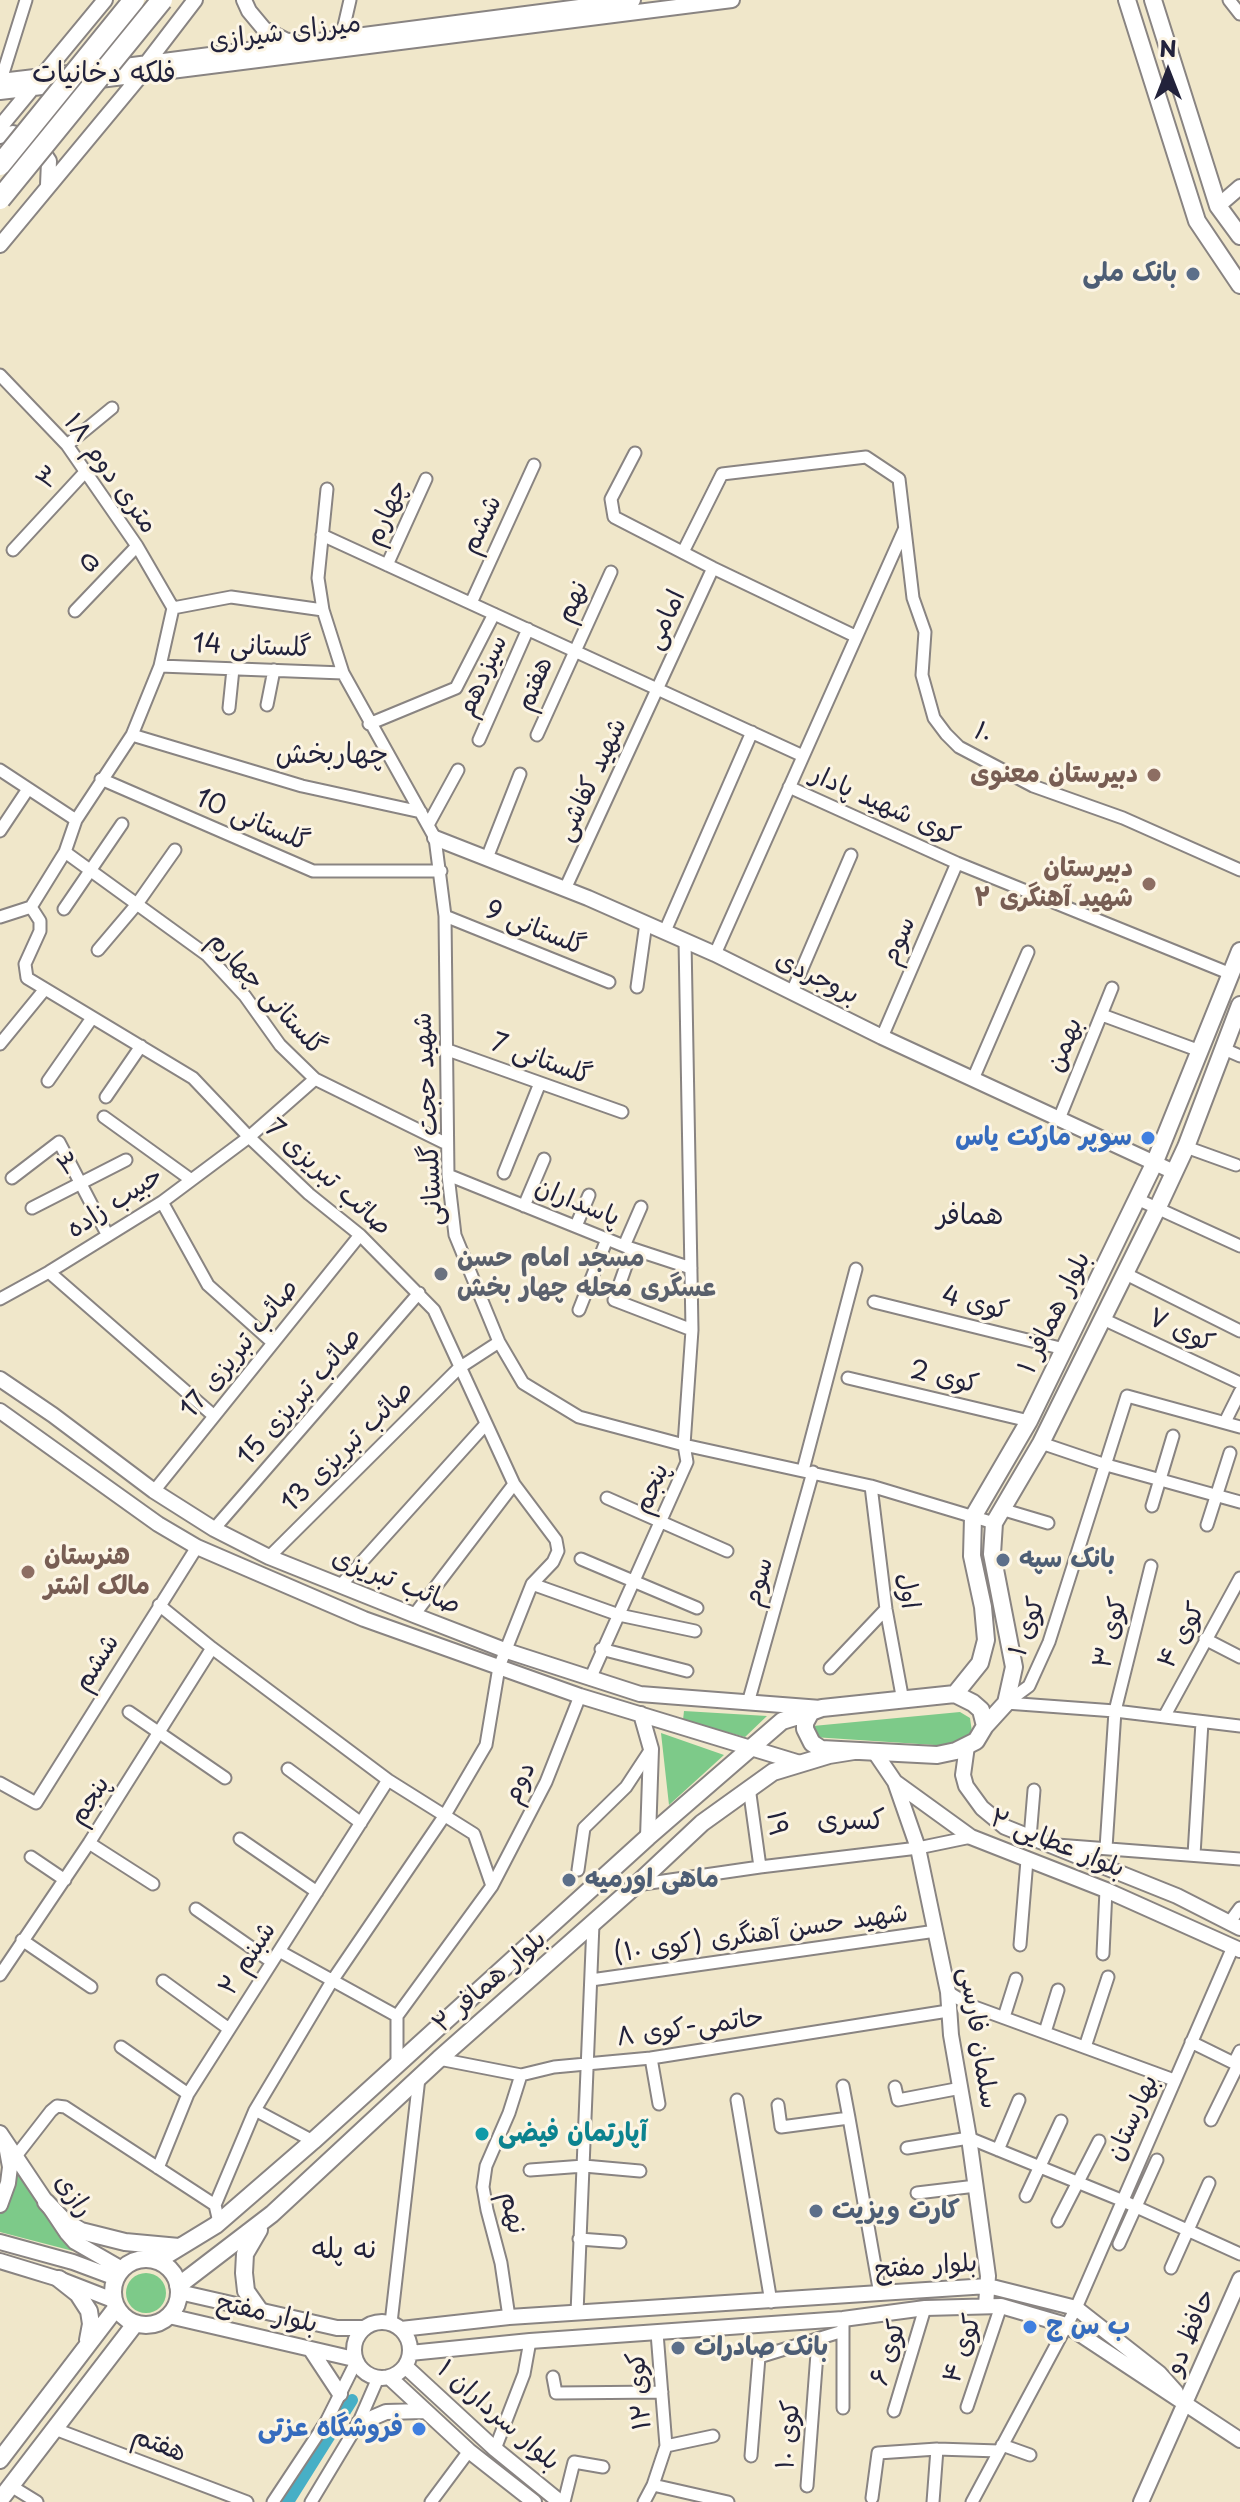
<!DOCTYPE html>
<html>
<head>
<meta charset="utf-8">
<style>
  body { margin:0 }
  #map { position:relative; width:1240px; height:2502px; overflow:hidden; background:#f0e7ca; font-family:"Playpen Sans",sans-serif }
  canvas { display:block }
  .north { position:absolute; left:1128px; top:32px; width:80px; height:80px; -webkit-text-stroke:6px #fcf5e5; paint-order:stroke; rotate:0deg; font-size:22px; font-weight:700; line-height:32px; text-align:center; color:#22223b }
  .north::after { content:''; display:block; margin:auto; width:28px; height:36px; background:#22223b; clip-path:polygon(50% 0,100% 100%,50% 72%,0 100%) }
</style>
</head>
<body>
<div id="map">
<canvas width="1240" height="2502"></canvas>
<div class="north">N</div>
</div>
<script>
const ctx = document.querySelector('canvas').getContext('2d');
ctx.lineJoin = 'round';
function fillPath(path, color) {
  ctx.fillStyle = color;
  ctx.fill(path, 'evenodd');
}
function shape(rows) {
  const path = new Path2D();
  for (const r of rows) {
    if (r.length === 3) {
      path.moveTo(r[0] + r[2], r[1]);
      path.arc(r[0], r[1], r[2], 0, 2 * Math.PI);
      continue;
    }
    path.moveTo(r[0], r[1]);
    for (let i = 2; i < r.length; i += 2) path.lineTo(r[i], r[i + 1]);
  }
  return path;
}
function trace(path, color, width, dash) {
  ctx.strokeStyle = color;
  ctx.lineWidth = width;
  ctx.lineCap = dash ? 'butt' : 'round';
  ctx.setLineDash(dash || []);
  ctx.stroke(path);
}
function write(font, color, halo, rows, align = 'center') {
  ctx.font = font + ' "Playpen Sans","Playpen Sans Arabic",sans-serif';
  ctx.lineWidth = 6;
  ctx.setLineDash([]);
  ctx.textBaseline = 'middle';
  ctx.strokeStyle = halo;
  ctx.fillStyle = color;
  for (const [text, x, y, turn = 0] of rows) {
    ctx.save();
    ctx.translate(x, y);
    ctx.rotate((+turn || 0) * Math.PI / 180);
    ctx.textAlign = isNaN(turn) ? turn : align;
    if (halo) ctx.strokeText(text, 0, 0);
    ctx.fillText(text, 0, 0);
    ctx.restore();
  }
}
const green = shape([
  [684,1711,767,1716,745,1737,683,1720],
  [960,1712,970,1718,972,1732,968,1738,950,1746,813,1737,813,1726],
  [661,1733,724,1755,669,1805],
  [16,2161,73,2251,0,2232,0,2214,9,2199],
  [146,2293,20]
]);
const canal = shape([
  [288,2502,352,2400]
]);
const street = shape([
  [1229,0,1240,14],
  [341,39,350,0],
  [0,83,26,0],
  [0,375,67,445,137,546,173,608],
  [67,445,112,408],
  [635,453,611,499,614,517,713,568,855,636],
  [327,489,318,578,323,610,343,673,435,838,445,916,448,1175,455,1235,499,1342,523,1383,579,1417,684,1445,871,1486,994,1523],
  [322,535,803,756],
  [13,550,86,471],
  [683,552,722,474,866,457,899,479,913,598,925,632,922,675,934,718,946,734,959,747,1033,786,1123,818,1240,870],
  [387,565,426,479],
  [471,603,534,465],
  [173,608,231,597,323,610],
  [75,611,137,546],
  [160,666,343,673],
  [267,705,274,670],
  [229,708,233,669],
  [369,724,456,688,494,614],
  [132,735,302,786,421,812],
  [537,735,611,572],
  [479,740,528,629],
  [0,770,76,820],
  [101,779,313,871,441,871],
  [789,787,957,863,1231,974],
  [428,825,458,770],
  [0,831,28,789],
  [65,852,207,955,245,996,280,1045,315,1079,447,1144],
  [487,858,520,774],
  [565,889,713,568],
  [31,907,40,921,40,931,25,964,27,978,193,1078,249,1137,309,1194,360,1235,434,1310,514,1484,556,1540,558,1551,553,1562,532,1584,499,1667,486,1745,445,1815,332,1981,255,2110,215,2205],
  [31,907,65,852,76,820,132,735,160,666,173,608],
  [64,909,122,824],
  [445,916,609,982],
  [0,917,31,907],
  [665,931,752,732],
  [98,950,137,904,175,850],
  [715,954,904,530],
  [637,987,646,923],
  [792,992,851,855],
  [1102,1015,1200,1051],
  [882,1037,957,863],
  [0,1044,45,989],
  [445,1049,622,1112],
  [1224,1049,1240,1056],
  [973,1079,1028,952],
  [48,1081,92,1018],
  [106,1097,141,1046],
  [104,1117,190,1179],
  [1059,1119,1112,988],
  [1186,1147,1236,1165],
  [504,1173,540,1083],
  [448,1175,624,1246,691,1268],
  [12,1178,59,1142,107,1234],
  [1137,1199,1240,1246],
  [162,1202,208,1285,273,1343],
  [524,1206,544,1159],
  [32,1208,126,1160],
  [576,1226,589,1195],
  [624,1246,641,1207],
  [632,1249,614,1300,692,1330],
  [49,1272,214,1416],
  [1126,1274,1240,1331],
  [0,1299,49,1272,162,1202,249,1137,315,1079],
  [874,1302,1064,1349],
  [579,1310,607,1239],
  [1103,1319,1240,1383],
  [848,1378,1029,1421],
  [1225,1422,1240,1392],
  [1041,1443,1103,1464,1240,1502],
  [803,1470,856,1269],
  [871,1486,886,1609,903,1701],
  [154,1491,360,1235],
  [607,1498,727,1551],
  [1152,1506,1173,1436],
  [1001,1509,1048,1523],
  [1207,1525,1230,1453],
  [214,1529,419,1293],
  [269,1557,459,1368,499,1342],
  [581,1559,697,1608],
  [532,1584,619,1615,695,1631],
  [340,1586,486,1424],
  [159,1605,212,1648,388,1780,474,1834,492,1886],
  [414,1615,514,1484],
  [1205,1639,1240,1657],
  [601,1649,687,1671],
  [830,1668,886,1609],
  [590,1679,687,1462,684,1445,692,1330,685,940],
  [748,1703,813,1472],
  [1006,1703,1029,1686,1049,1642,1127,1396,1240,1427],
  [1006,1703,1115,1711,1240,1726],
  [129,1712,225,1778],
  [1164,1717,1240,1578],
  [288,1769,361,1823],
  [0,1783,36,1803,197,1547],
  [749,1787,760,1867],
  [1030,1838,1034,1790],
  [240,1839,317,1892],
  [89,1843,153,1884],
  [1057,1845,1240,1859],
  [1106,1848,1115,1711,1151,1566],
  [1194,1855,1202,1722],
  [31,1857,65,1880],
  [578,1870,584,1828,626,1787,651,1749],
  [636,1885,760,1867,918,1848,971,1837],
  [196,1909,272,1962],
  [1229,1923,1240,1908],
  [22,1940,91,1987],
  [1020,1945,1027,1860],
  [279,1951,397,2016],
  [1103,1954,1106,1890],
  [0,1975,89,1843,212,1648],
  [591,1980,936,1931],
  [163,1981,229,2029],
  [948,1992,969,2005,1174,2080],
  [1004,2017,1016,1979],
  [1045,2032,1058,1990],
  [1191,2042,1240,2066],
  [121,2047,188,2094],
  [1085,2047,1108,1977],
  [651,2058,659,2104],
  [439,2059,521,2075,554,2067,651,2058,948,2011],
  [397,2063,397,2016,492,1886,546,1782,580,1696],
  [1234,2063,1240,2051],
  [843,2086,849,2118],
  [895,2087,898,2100,961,2088],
  [737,2100,771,2302],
  [778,2105,781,2127,849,2118,880,2294],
  [255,2110,313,2141],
  [1211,2120,1238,2065],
  [907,2148,969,2138,1121,2200,1240,2254],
  [998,2150,1019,2100],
  [16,2156,51,2111,57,2106,65,2107,215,2205,219,2222],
  [158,2168,188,2094,388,1780],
  [530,2170,584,2166,640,2171],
  [917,2193,976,2186],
  [1026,2196,1061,2121],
  [1058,2221,1099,2141],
  [579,2239,620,2242],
  [1119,2244,1157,2160],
  [1171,2268,1209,2183],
  [577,2313,593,1924],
  [509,2317,501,2263,487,2210,483,2187,486,2166,509,2113,521,2075],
  [391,2323,419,2078],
  [843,2331,843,2408],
  [553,2377,556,2393,662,2392],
  [967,2407,1001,2306],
  [894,2411,925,2308],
  [55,2429,247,2502],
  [1002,2445,1030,2455],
  [666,2446,713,2436],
  [495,2449,524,2374,530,2341],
  [751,2456,759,2357,843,2331,843,2319],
  [653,2485,666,2446,657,2333],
  [11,2486,37,2502],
  [807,2486,818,2340],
  [872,2498,878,2453,937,2449,999,2451],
  [273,2502,326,2422,356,2362],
  [311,2502,358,2424,378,2378],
  [431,2502,469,2451],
  [564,2502,574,2462,603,2467],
  [644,2502,653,2485,728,2502],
  [933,2502,937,2449],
  [972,2502,1076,2308,1233,1947]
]);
const secondary = shape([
  [244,0,249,11,264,29,285,40,295,42],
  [102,69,633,0],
  [0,81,77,72],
  [92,81,732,0],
  [0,92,67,84],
  [0,127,105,0],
  [0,136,13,133,36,141,49,161,48,185],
  [1218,206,1240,187],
  [0,245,141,75,146,64,195,0],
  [435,838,588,898,715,954,882,1037,1174,1172],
  [0,1379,53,1415,154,1491,214,1529,269,1557,414,1615,507,1651,640,1694,821,1708],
  [0,1411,158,1524,197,1547,364,1619,580,1696,800,1763],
  [641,1714,651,1749,648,1837],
  [967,1746,963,1775,966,1786,982,1808,1005,1827,1177,1896,1240,1928],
  [876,1754,895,1782,971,1837,1106,1890,1240,1950],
  [895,1782,918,1848,948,1992,951,2035,969,2138,988,2276,986,2306],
  [0,2133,67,2233,75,2242,122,2269],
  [0,2205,8,2183,10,2167,6,2145],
  [0,2242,73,2262,116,2278],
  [0,2261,59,2279,113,2300],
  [179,2292,337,2328,363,2328],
  [169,2316,354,2359],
  [382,2350,28],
  [401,2329,509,2317,988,2286,1076,2308,1159,2373,1176,2392],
  [311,2350,340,2394],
  [410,2353,530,2341,843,2319,925,2308,1001,2306,1066,2325,1240,2440],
  [405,2366,495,2449,560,2502],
  [389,2377,469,2451,534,2502],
  [358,2424,386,2412,424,2411],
  [1141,2502,1240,2279]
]);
const primary = shape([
  [1127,0,1197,221,1240,285],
  [1153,0,1218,206,1240,236],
  [955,1694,980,1663,986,1640,983,1607,972,1556,973,1517,1029,1421,1154,1164,1240,951],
  [955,1694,973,1703,981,1710,985,1726,976,1741,956,1751,937,1755,821,1749,812,1743,805,1729,805,1723,811,1712,822,1708,955,1694],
  [985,1726,1006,1703,1014,1667,992,1554,994,1523,1041,1443,1158,1207,1186,1147,1240,1005],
  [46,2202,64,2221,81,2231,125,2242,179,2247],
  [259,2230,245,2254,244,2273,246,2291,260,2311],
  [146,2292,33],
  [157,2261,216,2225,313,2141,648,1837,782,1721,811,1712],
  [59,2279,78,2294,89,2311,91,2324,88,2340],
  [178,2286,272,2214,439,2059,636,1885,702,1823,773,1772,829,1755,854,1751],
  [0,2460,116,2308],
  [0,2500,135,2324]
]);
const highwayBridge = shape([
  [0,165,134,0],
  [0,199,162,0]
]);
const markers = [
  [1193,274,8,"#5c6f8a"],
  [1154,775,8,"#8d6e63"],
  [1149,884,8,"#8d6e63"],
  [1148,1138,8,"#3f7fe0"],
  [441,1274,8,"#6b7280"],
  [1003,1560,8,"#5c6f8a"],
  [28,1572,8,"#8d6e63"],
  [569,1880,8,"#5c6f8a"],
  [482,2134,8,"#0f9aa8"],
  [816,2211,8,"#5c6f8a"],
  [1030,2327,8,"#3f7fe0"],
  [678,2348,8,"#5c6f8a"],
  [419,2429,8,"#3f7fe0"]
];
const streetNames = [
  ["میرزای شیرازی",285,33,-7],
  ["۱۸ متری دوم",110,474,54],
  ["۳",49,478,-47],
  ["چهارم",387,513,-66],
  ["ششم",482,525,-65],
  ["۵",90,563,-46],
  ["نهم",573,602,-65],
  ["امامی",666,620,-66],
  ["گلستانی 14",252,647,2],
  ["سیزدهم",483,676,-66],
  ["هفتم",535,684,-67],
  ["۱۰",983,734,31],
  ["شهید کفاشی",592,780,-65],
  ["کوی شهید پادار",885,806,24],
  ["گلستانی 10",252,821,23],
  ["گلستانی 9",535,929,22],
  ["سوم",899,941,-67],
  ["بروجردی",817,978,26],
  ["گلستانی چهارم",266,994,47],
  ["بهمن",1065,1045,-68],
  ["گلستانی 7",541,1060,20],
  ["شهید حجت گلستانی",429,1119,-93],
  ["۳",69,1165,-27],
  ["صائب تبریزی 7",328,1178,42],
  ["حبیب زاده",115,1203,-33],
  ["پاسداران",577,1203,22],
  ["کوی 4",975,1304,14],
  ["بلوار همافر ۱",1055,1313,-64],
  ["کوی ۷",1181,1331,25],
  ["صائب تبریزی 17",240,1349,-51],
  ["کوی 2",944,1378,13],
  ["صائب تبریزی 15",300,1397,-49],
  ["صائب تبریزی 13",348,1447,-45],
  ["پنجم",652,1489,-67],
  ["صائب تبریزی",396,1582,22],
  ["سوم",759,1582,-74],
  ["اول",907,1591,82],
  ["کوی ۱",1028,1627,-70],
  ["کوی ۳",1111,1633,-76],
  ["کوی ۴",1182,1636,-61],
  ["ششم",97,1663,-58],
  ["دوم",520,1783,-65],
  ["پنجم",90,1801,-57],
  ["۱۹",776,1824,82],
  ["بلوار عطایی ۲",1057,1844,22],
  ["شهید حسن آهنگری (کوی ۱۰)",761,1934,-8],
  ["شبنم ۲",248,1959,-57],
  ["بلوار همافر ۲",490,1982,-41],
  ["حاتمی-کوی ۸",690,2028,-8],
  ["سلمان فارسی",978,2038,81],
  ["بهارستان",1133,2118,-66],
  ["رازی",73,2196,55],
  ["نهم",512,2213,78],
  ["بلوار مفتح",926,2267,-4],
  ["بلوار مفتح",267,2314,13],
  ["حافظ دو",1191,2332,-67],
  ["کوی ۴",963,2349,-71],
  ["کوی ۶",889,2353,-73],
  ["کوی ۱۲",640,2391,-95],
  ["بلوار سرداران ۱",498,2416,41],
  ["کوی ۱۰",789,2435,-85],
  ["هفتم",159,2445,21]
];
const serviceNames = [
  ["بانک ملی",1177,274,"right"],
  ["بانک سپه",1019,1560],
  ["ماهی اورمیه",585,1880],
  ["کارت ویزیت",832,2211],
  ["بانک صادرات",694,2348]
];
const educationNames = [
  ["دبیرستان معنوی",1138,775],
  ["دبیرستان",1133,869],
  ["شهید آهنگری ۲",1133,899],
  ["هنرستان",44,1557,"left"],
  ["مالک اشتر",44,1587,"left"]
];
const shopNames = [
  ["سوپر مارکت یاس",1132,1138],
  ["ب س ج",1046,2327,"left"],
  ["فروشگاه عزتی",403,2429]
];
const worshipNames = [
  ["مسجد امام حسن",457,1259],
  ["عسگری محله چهار بخش",457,1289]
];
const cultureNames = [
  ["آپارتمان فیضی",498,2134]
];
const neighbourhoodNames = [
  ["فلکه دخانیات",104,74],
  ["چهاربخش",332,755],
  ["همافر",970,1216],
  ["کسری",851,1821],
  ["نه پله",344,2250]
];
fillPath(green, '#7dca89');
trace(canal, '#47afc6', 12);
trace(street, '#898482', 15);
trace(secondary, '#898482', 18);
trace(primary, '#898482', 20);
trace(street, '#fff', 11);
trace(secondary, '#fff', 14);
trace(primary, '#fff', 16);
trace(highwayBridge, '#898482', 24, []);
trace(highwayBridge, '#fff', 20);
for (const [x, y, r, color] of markers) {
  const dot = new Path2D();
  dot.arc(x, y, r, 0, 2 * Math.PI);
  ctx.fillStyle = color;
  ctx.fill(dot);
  trace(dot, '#fcf5e5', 3);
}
write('26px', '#22223b', '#fcf5e5', streetNames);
write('bold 26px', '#4e5e75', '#fcf5e5', serviceNames, 'left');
write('bold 26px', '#785e54', '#fcf5e5', educationNames, 'right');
write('bold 26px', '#366cbe', '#fcf5e5', shopNames, 'right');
write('bold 26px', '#5b616d', '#fcf5e5', worshipNames, 'left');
write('bold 26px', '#0d838f', '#fcf5e5', cultureNames, 'left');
write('28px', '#22223b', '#fcf5e5', neighbourhoodNames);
</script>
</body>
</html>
